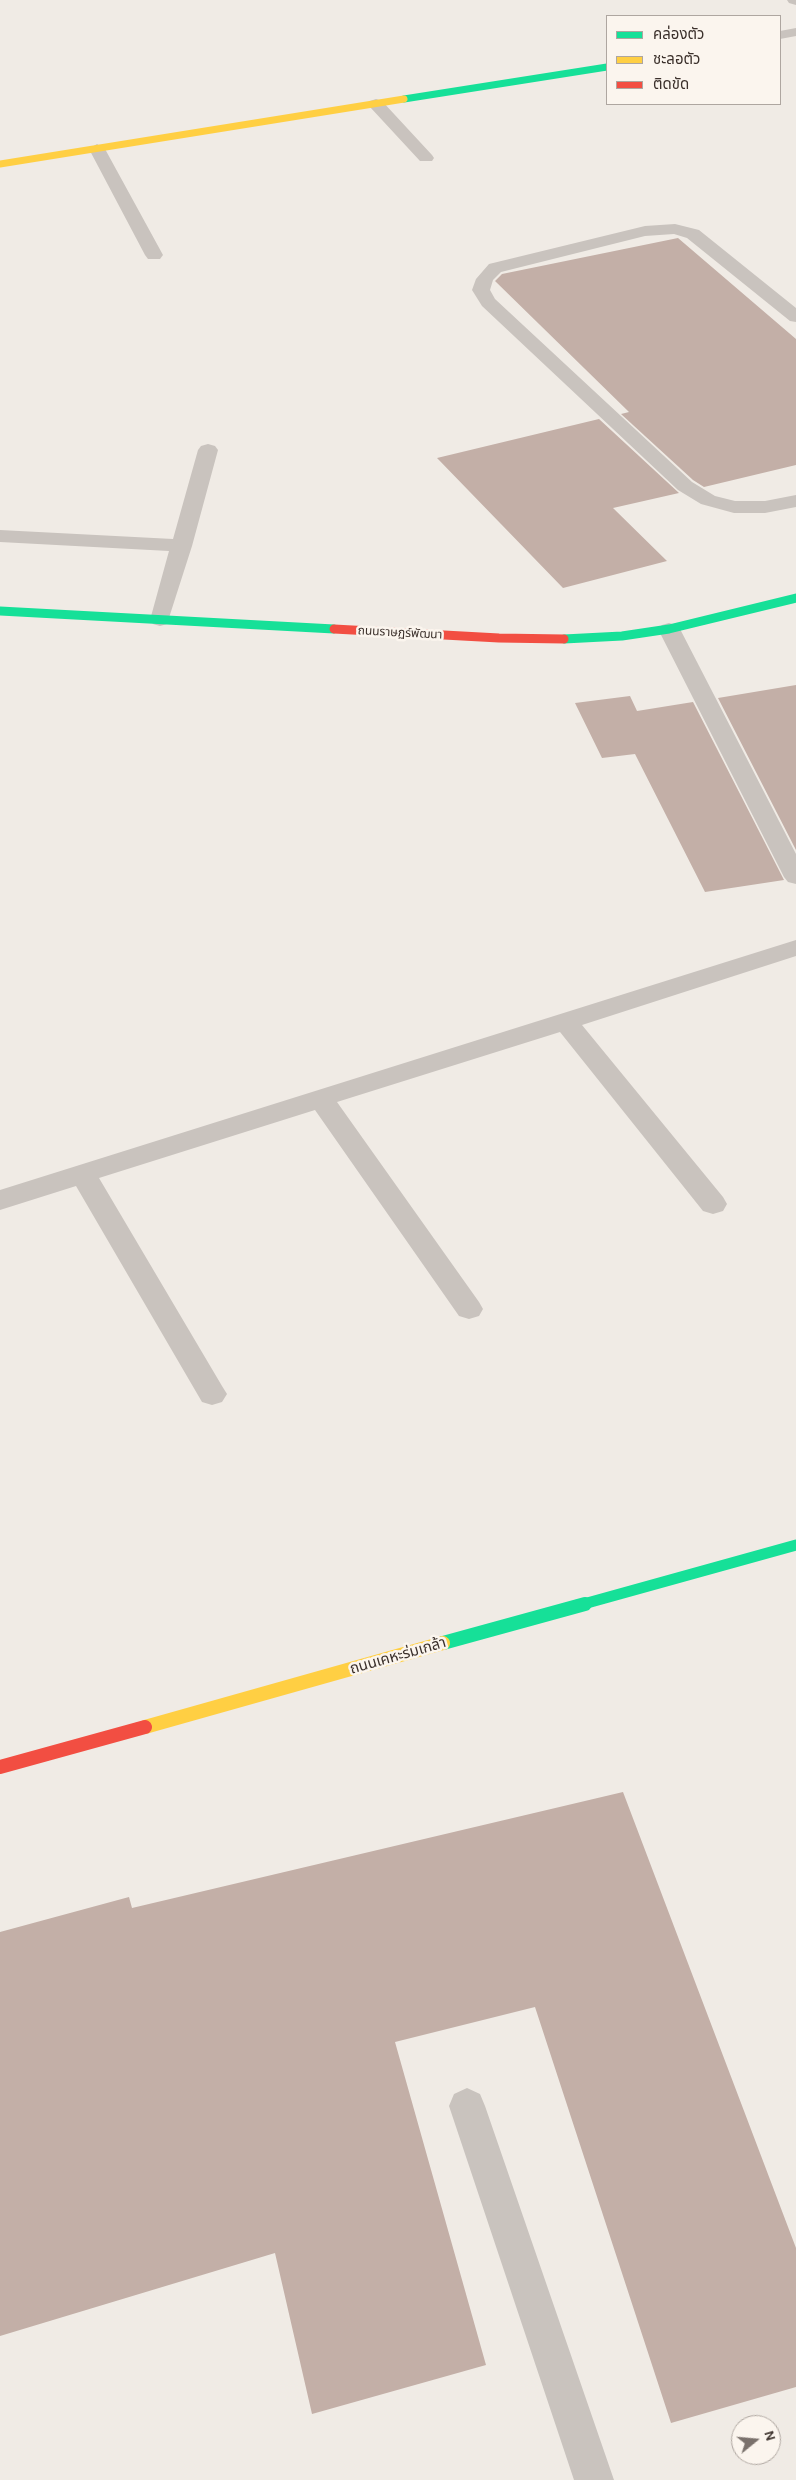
<!DOCTYPE html>
<html>
<head>
<meta charset="utf-8">
<style>
  body { margin:0 }
  #map { position:relative; width:796px; height:2480px; overflow:hidden; background:#f0ebe5; font-family:Karla,"Noto Sans Thai",sans-serif }
  canvas { display:block }
  .legend { position:absolute; left:606px; top:15px; width:175px; height:90px; box-sizing:border-box; background:#fbf5ee; border:1px solid #aea6a0; margin:0; padding:6px 9px; list-style:none; font-size:15px; color:#3b302b }
  .legend li { display:flex; align-items:center; gap:10px; height:25px }
  .legend b { width:25px; border:1px solid #aea6a0 }
  .north { position:absolute; left:731px; top:2415px; width:50px; height:50px; box-sizing:border-box; background:#fbf5ee; border:1px solid #aea6a0; border-radius:50%; rotate:73deg; font-size:14px; font-weight:700; line-height:20px; text-align:center; color:#3b302b }
  .north::after { content:''; display:block; margin:auto; width:18px; height:22px; background:#7a716c; clip-path:polygon(50% 0,100% 100%,50% 72%,0 100%) }
</style>
</head>
<body>
<div id="map">
<canvas width="796" height="2480"></canvas>
<ul class="legend">
<li><b style="height:6px;background:#16e098"></b>คล่องตัว</li>
<li><b style="height:6px;background:#ffcf43"></b>ชะลอตัว</li>
<li><b style="height:6px;background:#f24e42"></b>ติดขัด</li>
</ul>
<div class="north">N</div>
</div>
<script>
const ctx = document.querySelector('canvas').getContext('2d');
ctx.lineJoin = 'round';
function fillPath(path, color) {
  ctx.fillStyle = color;
  ctx.fill(path, 'evenodd');
}
function shape(rows) {
  const path = new Path2D();
  for (const r of rows) {
    path.moveTo(r[0], r[1]);
    for (let i = 2; i < r.length; i += 2) path.lineTo(r[i], r[i + 1]);
  }
  return path;
}
function trace(path, color, width, dash) {
  ctx.strokeStyle = color;
  ctx.lineWidth = width;
  ctx.lineCap = dash ? 'butt' : 'round';
  ctx.setLineDash(dash || []);
  ctx.stroke(path);
}
function write(font, color, halo, rows, align = 'center') {
  ctx.font = font + ' Karla,"Noto Sans Thai",sans-serif';
  ctx.lineWidth = 5;
  ctx.setLineDash([]);
  ctx.textBaseline = 'middle';
  ctx.strokeStyle = halo;
  ctx.fillStyle = color;
  for (const [text, x, y, turn = 0] of rows) {
    ctx.save();
    ctx.translate(x, y);
    ctx.rotate((+turn || 0) * Math.PI / 180);
    ctx.textAlign = isNaN(turn) ? turn : align;
    if (halo) ctx.strokeText(text, 0, 0);
    ctx.fillText(text, 0, 0);
    ctx.restore();
  }
}
const building = shape([
  [678,238,796,339,796,465,704,487,693,480,621,414,629,412,495,281,502,274],
  [599,419,679,493,613,508,667,561,563,588,437,458],
  [796,685,796,850,718,698],
  [630,696,637,711,693,702,784,880,705,892,635,754,602,758,575,703],
  [623,1792,796,2248,796,2387,671,2423,535,2007,395,2042,486,2365,312,2414,275,2253,0,2336,0,1932,129,1897,132,1908]
]);
const lane = shape([
  [97,144,105,149,163,255,160,259,148,259,145,255,89,149,97,144],
  [675,224,699,230,796,308,796,322,790,321,687,238,674,234,645,236,501,272,493,280,490,290,495,299,692,482,715,496,735,501,765,501,796,495,796,507,765,513,734,513,701,504,678,490,482,306,472,290,476,279,489,264,645,226,675,224],
  [208,444,215,446,218,450,192,546,167,624,160,626,153,624,150,620,169,551,0,542,0,530,173,539,198,450,201,446,208,444],
  [669,623,676,625,680,629,796,854,796,884,788,882,784,877,658,629,662,625,669,623],
  [796,940,796,956,582,1025,723,1197,727,1204,723,1211,713,1214,703,1211,560,1032,337,1102,479,1302,483,1309,479,1316,469,1319,459,1316,315,1110,99,1178,222,1386,227,1394,222,1402,212,1405,202,1402,76,1186,0,1210,0,1190,796,940],
  [467,2088,480,2094,485,2106,614,2480,574,2480,449,2106,454,2094,467,2088]
]);
const street = shape([
  [787,0,796,0,796,5,789,3,787,0],
  [796,28,796,36,780,39,780,31,796,28],
  [376,99,382,101,432,155,434,158,432,161,420,161,370,107,368,104,370,101,376,99]
]);
const fastFar3 = shape([
  [404,99,607,67]
]);
const fastFar2 = shape([
  [0,611,334,629],
  [564,639,622,636,669,629,796,598]
]);
const fastFar1 = shape([
  [580,1605,796,1545]
]);
const fast = shape([
  [443,1643,585,1604]
]);
const slowFar1 = shape([
  [0,164,404,99]
]);
const slow = shape([
  [145,1727,443,1643]
]);
const jamFar1 = shape([
  [334,629,499,638,564,639]
]);
const jam = shape([
  [0,1767,145,1727]
]);
const farStreetnames = [
  ["ถนนราษฏร์พัฒนา",400,633,3]
];
const streetNames = [
  ["ถนนเคหะร่มเกล้า",398,1656,-16]
];
fillPath(building, '#c3afa7');
fillPath(lane, '#c9c3be');
fillPath(street, '#c9c3be');
trace(fastFar3, '#16e098', 7);
trace(fastFar2, '#16e098', 9);
trace(fastFar1, '#16e098', 11);
trace(fast, '#16e098', 14);
trace(slowFar1, '#ffcf43', 7);
trace(slow, '#ffcf43', 14);
trace(jamFar1, '#f24e42', 9);
trace(jam, '#f24e42', 14);
write('12px', '#3b302b', '#fbf5ee', farStreetnames);
write('15px', '#3b302b', '#fbf5ee', streetNames);
</script>
</body>
</html>
